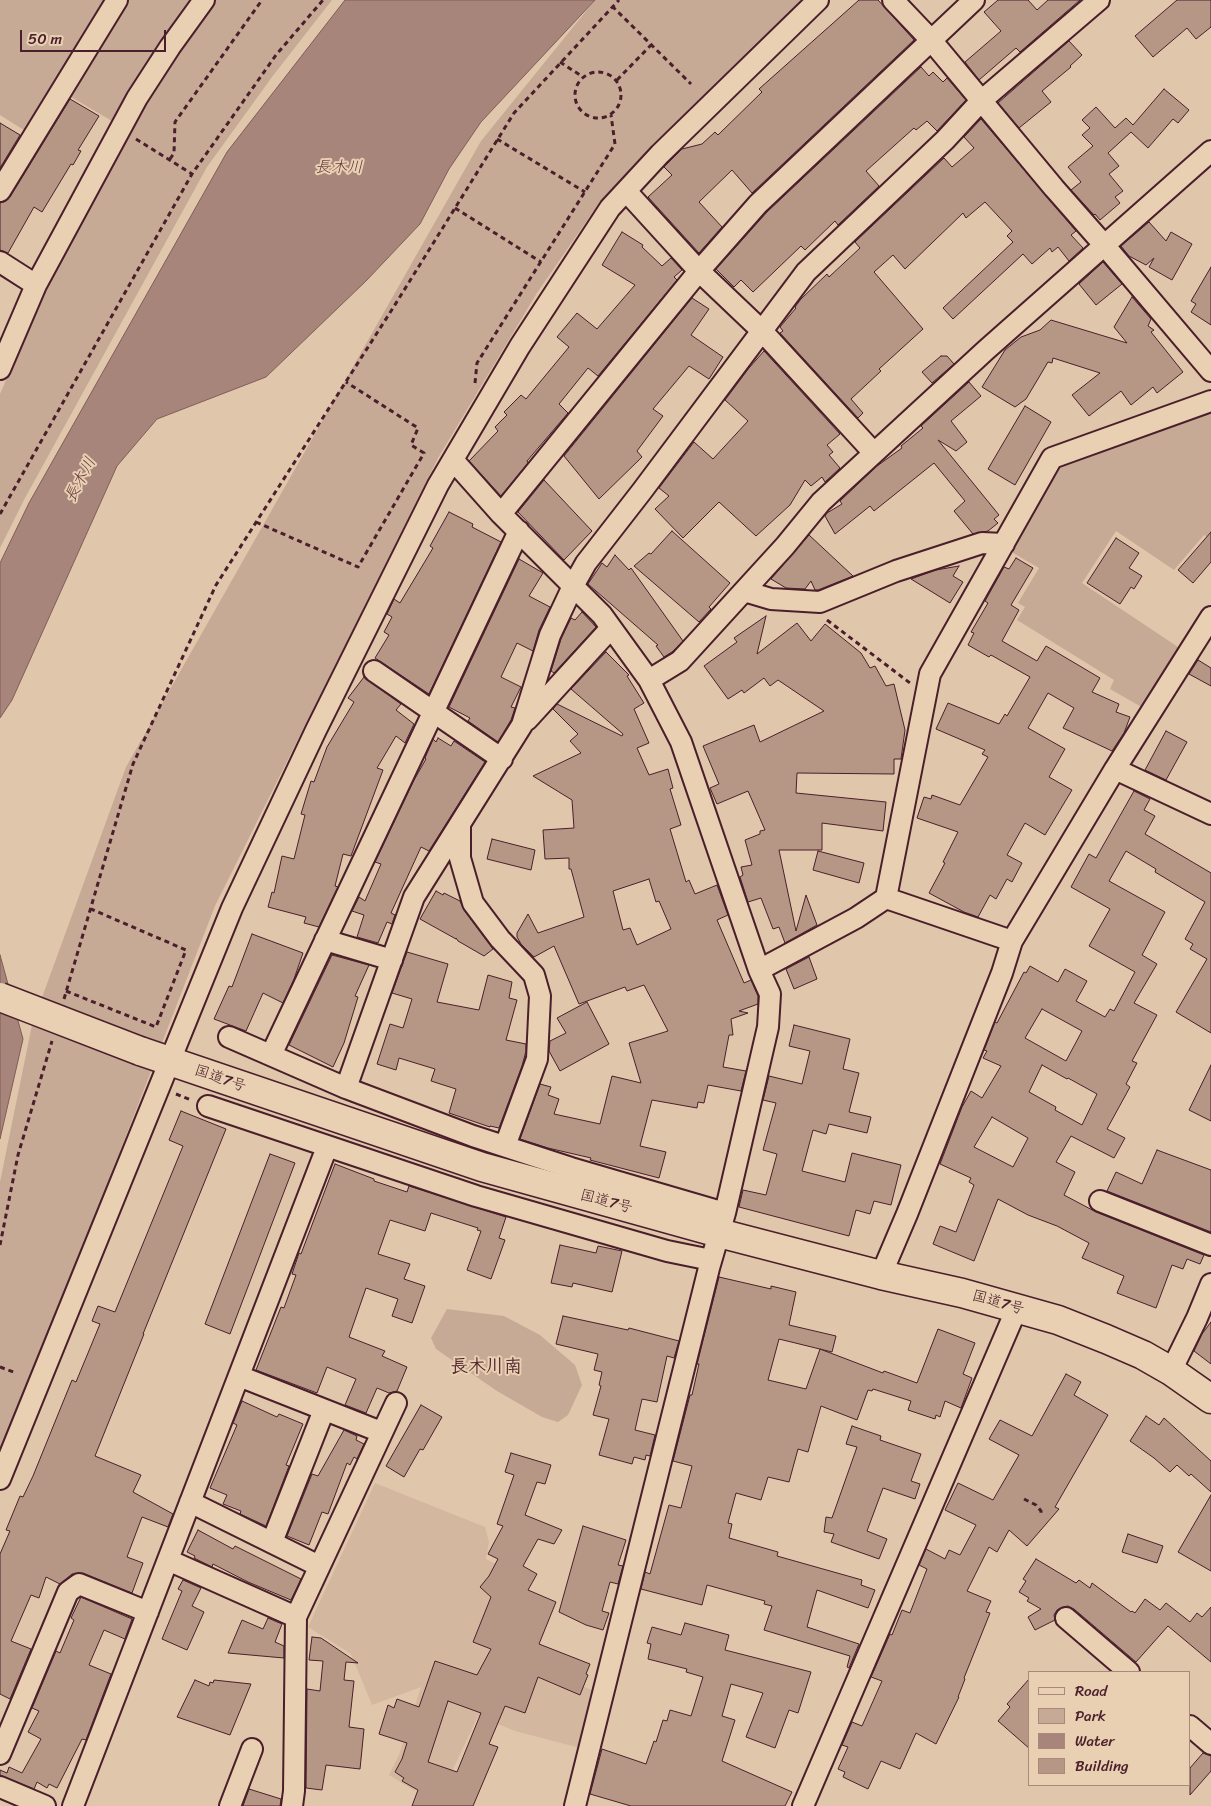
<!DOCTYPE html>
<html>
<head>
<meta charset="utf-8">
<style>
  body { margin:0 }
  #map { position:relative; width:1211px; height:1806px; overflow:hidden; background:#e0c6aa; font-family:Sriracha,sans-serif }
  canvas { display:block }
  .legend { position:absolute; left:1028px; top:1671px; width:162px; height:115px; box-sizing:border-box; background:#ead0b2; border:1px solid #aa897c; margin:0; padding:6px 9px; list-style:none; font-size:15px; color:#4a1f2b }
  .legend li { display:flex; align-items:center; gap:10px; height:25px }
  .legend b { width:25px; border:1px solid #aa897c }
  .scale { position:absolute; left:20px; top:30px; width:146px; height:22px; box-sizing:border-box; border:2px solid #4a1f2b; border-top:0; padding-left:6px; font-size:15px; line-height:18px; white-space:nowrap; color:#4a1f2b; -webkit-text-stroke:4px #ead0b2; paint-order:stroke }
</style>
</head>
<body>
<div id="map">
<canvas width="1211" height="1806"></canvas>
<ul class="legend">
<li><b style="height:6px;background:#ead0b2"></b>Road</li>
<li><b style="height:14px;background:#c7aa95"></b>Park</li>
<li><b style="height:14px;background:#a7857a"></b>Water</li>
<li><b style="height:14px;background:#b69786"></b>Building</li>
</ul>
<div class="scale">50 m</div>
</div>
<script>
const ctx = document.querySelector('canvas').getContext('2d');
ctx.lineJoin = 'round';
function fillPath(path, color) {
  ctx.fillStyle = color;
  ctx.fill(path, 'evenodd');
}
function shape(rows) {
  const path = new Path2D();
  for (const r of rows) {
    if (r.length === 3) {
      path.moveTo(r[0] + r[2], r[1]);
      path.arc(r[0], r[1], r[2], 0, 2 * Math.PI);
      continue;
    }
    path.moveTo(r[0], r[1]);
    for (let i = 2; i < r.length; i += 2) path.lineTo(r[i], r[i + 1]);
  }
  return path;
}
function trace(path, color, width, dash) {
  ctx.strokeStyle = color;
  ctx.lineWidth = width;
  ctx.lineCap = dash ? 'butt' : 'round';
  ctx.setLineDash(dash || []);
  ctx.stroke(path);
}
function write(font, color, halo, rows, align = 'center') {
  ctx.font = font + ' Sriracha,"Klee One",sans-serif';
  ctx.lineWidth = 4;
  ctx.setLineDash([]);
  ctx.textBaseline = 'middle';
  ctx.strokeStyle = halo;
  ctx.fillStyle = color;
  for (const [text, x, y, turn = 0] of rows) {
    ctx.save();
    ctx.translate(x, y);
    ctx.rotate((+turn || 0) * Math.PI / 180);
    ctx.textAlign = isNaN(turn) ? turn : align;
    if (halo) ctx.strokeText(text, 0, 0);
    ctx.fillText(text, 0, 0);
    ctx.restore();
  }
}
const built = shape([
  [375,1483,485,1527,489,1542,486,1559,528,1581,512,1654,594,1691,580,1748,515,1731,478,1716,447,1782,425,1776,415,1791,389,1775,399,1755,421,1687,372,1705,351,1654,308,1627]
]);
const green = shape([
  [0,0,108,0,27,132,0,115],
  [126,0,199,0,117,124,66,94],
  [215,0,332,0,272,77,207,167,25,498,0,548,0,394,29,326,63,250,112,161,162,78],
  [595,0,807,0,696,105,597,206,537,293,438,458,215,906,0,1461,0,1182,32,1025,126,767,481,141],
  [1211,410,1211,540,1204,535,1174,570,1116,531,1082,583,1181,649,1145,709,1110,689,1114,680,1017,620,1025,607,1018,603,1039,568,1008,550,1057,469,1070,460],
  [447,1309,504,1316,540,1335,575,1365,582,1385,568,1415,558,1422,542,1417,497,1391,436,1349,431,1338]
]);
const water = shape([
  [345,0,595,0,481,122,449,169,420,224,366,281,266,377,157,419,117,466,12,700,0,718,0,563,29,503,227,152,345,0],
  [0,955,23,1039,0,1139,0,955]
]);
const building = shape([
  [859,0,878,0,914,40,752,193,732,170,699,202,722,227,699,253,648,197,672,175,664,167,682,149,702,144,715,132,718,135,762,92,759,89,859,0],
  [998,0,1028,0,1037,10,1048,0,1080,0,1020,52,1016,48,979,80,965,62,1001,31,984,12,998,0],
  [1177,0,1211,0,1211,27,1196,39,1187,28,1153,57,1135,36,1177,0],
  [1069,41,1082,55,1070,66,1071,67,1042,91,1051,102,1019,128,998,103,1069,41],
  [921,67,929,76,933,72,943,82,947,78,966,100,937,131,927,121,916,130,914,128,866,171,879,186,838,225,835,221,805,250,801,246,753,292,741,280,734,287,716,269,767,212,921,67],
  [1164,89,1189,110,1178,123,1173,119,1148,148,1131,132,1108,153,1119,166,1109,174,1123,191,1115,197,1120,203,1100,220,1095,214,1094,215,1071,190,1081,182,1068,167,1093,146,1082,135,1090,128,1082,120,1096,107,1115,128,1126,118,1133,125,1164,89],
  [70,99,99,116,78,150,81,151,73,165,71,164,42,212,34,207,8,253,0,250,0,203,6,201,10,197,70,99],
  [981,119,1076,231,1071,235,1083,248,1069,261,1058,247,1052,252,1050,248,1032,264,1023,254,953,319,943,308,1013,242,1007,236,1012,231,985,202,966,218,963,213,905,269,893,255,874,272,923,329,879,369,881,371,851,399,863,413,858,418,780,333,783,331,780,327,796,308,795,307,801,299,827,274,829,277,860,248,855,242,944,158,952,167,974,148,964,137,981,119],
  [0,123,20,135,0,168,0,123],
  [1149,222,1166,241,1171,232,1192,244,1172,280,1149,267,1154,258,1146,265,1129,256,1121,246,1149,222],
  [622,232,643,245,642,247,662,266,671,258,682,270,674,277,677,280,598,376,588,368,559,404,568,413,527,461,528,463,501,496,469,461,498,431,495,427,507,415,504,412,521,395,526,399,569,347,557,337,577,313,597,329,635,285,602,265,622,232],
  [1103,262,1122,284,1096,305,1079,284,1103,262],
  [1211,267,1211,325,1191,312,1196,304,1191,301,1211,267],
  [1132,297,1151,319,1148,326,1154,330,1151,332,1183,372,1157,393,1153,387,1131,405,1121,391,1089,416,1072,395,1100,373,1053,358,1052,363,1048,362,1026,399,1015,407,982,387,1005,350,1021,337,1040,330,1051,320,1127,343,1114,327,1132,297],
  [692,298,709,309,691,335,723,357,709,379,689,366,653,409,663,416,637,451,642,457,599,499,564,456,692,298],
  [764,351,840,434,827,445,833,452,829,455,840,468,825,482,822,477,811,486,805,480,790,505,756,536,719,502,683,538,655,509,669,496,659,488,694,442,713,459,748,421,725,400,749,368,764,351],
  [941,356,947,356,954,364,932,383,922,372,941,356],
  [969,382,981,396,951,421,967,442,956,451,938,440,999,515,994,519,998,523,988,531,973,534,954,511,965,501,934,463,874,511,870,506,835,534,825,516,827,513,842,504,840,501,877,466,902,448,901,446,923,428,921,426,969,382],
  [1025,406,1051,422,1015,485,988,469,1025,406],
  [544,480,592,531,564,560,518,512,544,480],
  [449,512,473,524,472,527,501,542,429,694,375,658,389,635,384,632,392,617,387,614,394,599,400,603,433,548,430,546,449,512],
  [672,531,730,583,709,607,711,609,699,622,634,566,649,553,651,554,672,531],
  [1211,532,1211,562,1193,583,1178,570,1211,532],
  [809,535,853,576,818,590,815,590,811,581,805,589,786,588,771,579,809,535],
  [1116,538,1139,553,1129,568,1142,576,1134,589,1131,587,1120,604,1087,583,1116,538],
  [615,555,629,570,631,568,683,641,672,652,664,657,656,646,658,645,588,584,602,563,607,567,615,555],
  [1016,558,1033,568,1011,605,1019,610,1002,641,1037,661,1046,646,1100,678,1092,692,1119,704,1116,712,1130,717,1124,733,1112,751,1063,728,1074,708,1048,693,1028,728,1065,749,1049,777,1072,790,1045,835,1025,823,1007,855,1022,863,1012,882,1007,879,996,899,990,895,978,917,964,912,929,893,945,863,943,862,958,832,917,818,924,797,931,799,932,795,960,805,988,757,982,754,985,750,936,729,948,703,999,724,1005,714,1007,716,1030,677,991,655,989,657,968,645,974,633,971,632,988,603,985,601,1004,567,1009,569,1016,558],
  [519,559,543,573,529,596,550,607,539,630,533,651,517,643,501,677,521,687,511,707,515,708,511,720,498,742,468,721,470,718,449,707,519,559],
  [959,566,953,576,963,582,950,603,911,579,936,570,959,566],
  [582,612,596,627,554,673,551,671,561,639,571,618,575,620,582,612],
  [766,616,757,654,797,623,811,641,825,624,861,653,870,668,875,666,886,686,894,684,905,730,901,759,894,759,894,774,797,773,796,793,886,802,883,831,822,823,822,850,779,850,796,931,806,895,817,925,785,943,779,927,773,929,761,898,748,902,740,877,743,875,741,867,752,865,745,840,760,834,760,831,765,830,748,791,717,804,710,788,719,784,703,746,754,725,760,742,824,711,778,680,770,686,764,678,744,693,742,690,728,699,704,666,737,642,734,638,766,616],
  [606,652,629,675,627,676,644,703,634,709,649,743,637,748,649,775,668,769,673,788,670,789,681,825,670,829,686,882,689,880,695,894,717,885,728,915,717,920,744,983,751,980,758,996,758,1004,739,1011,748,1013,731,1019,733,1035,729,1035,723,1067,746,1071,741,1091,708,1085,704,1103,698,1102,697,1108,652,1100,640,1146,666,1152,659,1178,590,1160,591,1158,548,1148,520,1139,540,1084,551,1087,548,1095,559,1099,554,1114,600,1124,612,1076,641,1083,629,1043,668,1031,644,985,627,991,625,987,579,1004,554,946,534,957,521,944,517,937,517,933,528,914,538,933,584,917,571,869,569,869,569,858,545,859,543,830,574,828,572,800,533,776,581,753,570,741,578,734,553,709,557,704,622,736,623,734,571,689,606,652],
  [649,879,656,902,659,901,671,929,637,945,630,928,623,930,613,891,649,879],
  [1198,660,1211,668,1211,686,1189,674,1198,660],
  [364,677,401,704,396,710,414,724,405,743,396,736,377,768,383,770,351,856,343,854,335,886,338,887,319,927,304,923,306,917,268,907,272,892,274,893,282,856,294,859,305,815,301,814,311,781,314,782,327,747,354,702,348,698,364,677],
  [1166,731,1187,742,1166,780,1145,770,1166,731],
  [438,738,451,746,454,741,485,762,429,851,421,847,391,913,395,915,392,924,387,922,378,943,357,937,364,915,352,911,359,897,365,901,381,864,375,862,414,780,426,759,425,758,433,739,436,742,438,738],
  [1134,791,1150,799,1144,810,1155,816,1145,834,1211,873,1211,1033,1176,1012,1207,959,1190,949,1193,944,1185,939,1205,902,1155,872,1156,869,1126,851,1109,881,1165,912,1142,955,1157,964,1134,1003,1157,1015,1132,1061,1137,1063,1126,1084,1130,1087,1107,1129,1125,1138,1114,1158,1071,1136,1056,1162,1075,1172,1064,1195,1096,1212,1204,1255,1200,1264,1187,1259,1183,1269,1172,1265,1156,1308,1117,1293,1124,1276,1082,1258,1089,1243,1057,1226,1028,1215,998,1199,974,1261,933,1244,940,1226,956,1232,974,1185,969,1182,971,1178,940,1164,962,1107,971,1091,982,1098,1001,1066,983,1058,987,1051,984,1050,995,1022,997,1023,1024,972,1026,973,1030,966,1058,982,1065,969,1087,981,1076,1001,1105,1017,1110,1009,1114,1011,1135,972,1089,946,1110,909,1071,887,1089,854,1096,858,1134,791],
  [1042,1009,1082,1031,1066,1061,1025,1038,1042,1009],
  [1042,1065,1067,1079,1068,1078,1097,1094,1082,1125,1055,1110,1056,1107,1029,1092,1042,1065],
  [992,1117,1028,1138,1013,1167,974,1147,992,1117],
  [492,839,535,850,531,870,487,859,492,839],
  [818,851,864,863,859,883,813,870,818,851],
  [436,891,443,895,444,893,460,901,464,910,493,949,484,956,458,941,456,938,456,939,420,919,436,891],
  [252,934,303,953,294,979,283,1003,263,993,246,1031,214,1019,229,986,232,987,252,934],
  [407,952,448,964,437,1002,479,1010,488,975,512,982,509,998,517,1000,506,1040,526,1044,526,1051,522,1066,499,1128,490,1126,490,1127,449,1113,456,1089,431,1081,435,1069,399,1058,396,1070,377,1064,390,1024,403,1028,412,999,392,993,407,952],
  [332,955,369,965,355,996,358,997,344,1043,333,1067,289,1045,332,955],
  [809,957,817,979,794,989,786,969,809,957],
  [587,1002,609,1044,560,1071,549,1051,550,1041,566,1033,557,1018,587,1002],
  [794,1025,850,1039,843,1069,859,1073,849,1112,871,1117,867,1133,829,1124,826,1134,813,1130,802,1171,845,1182,852,1153,901,1165,891,1205,874,1201,870,1214,856,1210,849,1236,739,1207,743,1190,766,1195,777,1154,763,1150,776,1103,763,1100,769,1076,802,1084,810,1051,789,1046,794,1025],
  [1211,1065,1211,1121,1189,1110,1211,1065],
  [181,1111,226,1129,143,1334,144,1334,95,1456,141,1475,133,1492,173,1514,168,1527,142,1517,127,1557,143,1563,132,1593,83,1573,72,1574,60,1584,46,1577,39,1598,31,1595,11,1641,31,1649,10,1699,0,1694,0,1554,10,1531,6,1530,20,1496,23,1497,33,1476,72,1380,76,1382,100,1324,92,1321,98,1306,115,1312,183,1146,169,1140,181,1111],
  [1157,1150,1211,1170,1211,1232,1107,1191,1116,1172,1142,1184,1157,1150],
  [270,1154,295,1163,230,1334,205,1324,270,1154],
  [335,1164,374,1179,374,1181,407,1192,409,1186,506,1217,499,1238,505,1240,491,1279,467,1270,481,1231,477,1230,478,1228,431,1213,425,1231,390,1220,378,1254,410,1264,404,1279,425,1286,412,1323,392,1316,398,1299,366,1288,349,1337,385,1351,382,1356,407,1367,397,1391,389,1393,377,1388,366,1413,345,1405,356,1379,327,1367,317,1393,256,1370,281,1307,284,1308,296,1275,292,1274,299,1253,301,1254,335,1164],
  [560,1245,596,1253,598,1246,622,1251,612,1292,573,1283,572,1287,551,1283,560,1245],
  [719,1277,771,1289,771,1286,796,1292,789,1325,836,1336,832,1352,779,1339,768,1380,806,1389,820,1349,883,1373,884,1371,917,1383,938,1329,975,1343,963,1374,972,1378,961,1408,945,1401,940,1417,936,1415,935,1419,908,1410,911,1401,873,1389,872,1391,868,1390,857,1420,821,1406,808,1452,798,1449,789,1482,768,1477,761,1500,736,1493,728,1523,732,1524,729,1538,778,1552,777,1556,862,1580,861,1585,875,1590,868,1608,817,1590,807,1627,859,1644,849,1668,847,1667,850,1656,764,1630,772,1606,764,1604,765,1601,707,1585,702,1605,641,1589,645,1572,650,1574,669,1505,681,1508,692,1466,673,1461,690,1395,692,1395,699,1364,697,1364,719,1277],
  [563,1316,628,1330,629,1328,679,1341,674,1358,667,1356,657,1402,642,1399,635,1430,655,1435,650,1456,646,1455,645,1460,634,1457,632,1464,599,1455,609,1419,593,1415,601,1386,599,1385,602,1372,594,1370,598,1354,556,1344,563,1316],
  [1211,1322,1211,1364,1194,1351,1202,1334,1211,1322],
  [1066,1374,1081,1382,1074,1395,1108,1415,1055,1507,1059,1509,1027,1546,1009,1530,997,1552,989,1547,967,1591,991,1601,986,1612,990,1613,964,1678,965,1679,958,1697,959,1697,936,1744,916,1733,900,1769,881,1761,868,1789,843,1777,845,1772,838,1769,848,1747,842,1745,852,1722,862,1726,882,1681,871,1677,890,1634,892,1635,902,1610,910,1613,927,1569,919,1565,926,1549,945,1559,949,1550,960,1555,976,1525,945,1510,958,1483,993,1500,1019,1455,989,1439,1000,1420,1032,1436,1066,1374],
  [242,1401,277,1417,279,1414,303,1424,286,1465,289,1466,266,1526,240,1514,241,1511,223,1504,227,1495,210,1488,237,1425,233,1423,242,1401],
  [421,1405,442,1417,423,1450,420,1449,404,1477,386,1466,421,1405],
  [1146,1416,1159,1425,1164,1418,1211,1461,1211,1492,1191,1474,1189,1476,1177,1465,1170,1472,1154,1458,1130,1441,1146,1416],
  [852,1426,881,1436,880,1440,921,1454,911,1481,920,1484,915,1499,883,1488,867,1531,887,1539,879,1559,831,1542,834,1534,824,1532,826,1517,832,1518,857,1447,846,1444,852,1426],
  [344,1430,357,1436,356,1440,364,1444,357,1459,354,1457,350,1465,347,1463,328,1514,322,1512,309,1545,287,1536,312,1474,318,1476,344,1430],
  [511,1453,551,1465,545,1484,537,1482,525,1515,562,1530,554,1544,538,1539,523,1566,537,1574,528,1590,556,1602,539,1644,590,1664,586,1674,588,1675,580,1695,538,1677,525,1713,505,1706,489,1744,498,1747,473,1806,412,1806,418,1790,402,1781,404,1778,395,1772,402,1759,407,1743,379,1734,388,1705,394,1708,397,1699,419,1707,435,1661,477,1675,491,1649,473,1642,491,1597,480,1587,489,1576,498,1559,488,1554,503,1526,497,1524,514,1475,505,1472,511,1453],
  [448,1701,481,1713,457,1772,428,1762,448,1701],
  [1211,1495,1211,1571,1178,1552,1211,1495],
  [583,1526,626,1540,618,1565,623,1566,618,1584,610,1582,602,1611,609,1613,603,1630,586,1625,559,1612,583,1526],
  [198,1530,233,1549,235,1546,301,1579,291,1600,248,1582,213,1564,212,1567,194,1558,195,1556,187,1552,198,1530],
  [1128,1534,1163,1546,1157,1563,1122,1552,1128,1534],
  [1036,1559,1076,1583,1079,1580,1090,1588,1092,1583,1131,1612,1132,1611,1135,1613,1145,1599,1160,1610,1166,1603,1190,1622,1197,1613,1202,1617,1211,1607,1211,1662,1168,1626,1136,1662,1074,1609,1068,1606,1063,1607,1057,1610,1054,1615,1055,1620,1035,1630,1028,1617,1041,1609,1027,1601,1029,1598,1019,1592,1026,1581,1023,1579,1036,1559],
  [183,1580,201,1588,192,1606,204,1612,187,1650,162,1639,182,1591,178,1589,183,1580],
  [81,1597,132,1619,125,1639,104,1630,89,1665,111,1674,86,1740,82,1739,57,1788,49,1784,47,1788,37,1782,34,1789,0,1775,0,1770,7,1773,9,1767,22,1773,41,1739,28,1732,39,1711,32,1708,56,1651,60,1653,74,1620,71,1618,81,1597],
  [268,1618,282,1624,275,1642,284,1646,284,1658,228,1653,242,1620,263,1629,268,1618],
  [685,1623,729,1635,725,1650,811,1672,798,1713,789,1710,775,1748,746,1737,763,1693,731,1684,722,1716,735,1720,722,1761,792,1792,785,1806,631,1806,590,1794,602,1749,646,1764,654,1741,656,1742,663,1720,667,1721,670,1710,691,1716,703,1677,686,1672,687,1669,648,1659,651,1644,647,1643,652,1627,681,1635,685,1623],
  [312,1637,321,1638,358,1663,346,1662,344,1680,354,1681,349,1727,364,1729,360,1769,326,1765,322,1790,306,1788,307,1689,320,1691,323,1661,309,1660,312,1637],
  [1030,1678,1030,1749,998,1721,1010,1707,1007,1704,1030,1678],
  [195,1680,209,1686,210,1682,213,1683,214,1680,251,1684,230,1735,177,1717,195,1680],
  [1203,1753,1211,1756,1211,1771,1190,1795,1190,1768,1203,1753],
  [249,1789,281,1799,280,1806,243,1806,249,1789]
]);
const path = shape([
  [612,6,691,84],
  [560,62,583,77],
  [598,95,23],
  [617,80,651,45],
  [136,139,192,174],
  [497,139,585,192],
  [170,159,174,153,175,122,262,0],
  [455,208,541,262],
  [475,383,477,363,615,144,611,115],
  [0,514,192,174,276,55,323,0],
  [256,522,358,567,424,453,411,445,418,428,346,382],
  [827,620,910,683],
  [66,991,156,1027,186,950,91,909],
  [64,999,133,764,216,585,393,308,514,113,619,0],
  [176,1094,191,1100],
  [0,1245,18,1155,52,1041],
  [0,1367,16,1373],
  [1024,1499,1036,1505,1041,1511,1041,1515]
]);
const street = shape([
  [893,0,931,40,1054,188,1105,246,1211,371],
  [0,191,117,0],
  [626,191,699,271,762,331,874,453],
  [0,262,36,285],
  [0,369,36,285,137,98,170,47,204,0],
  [453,460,501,514,602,615,649,680,681,742,759,970,770,994,768,1027,725,1213,709,1268,575,1806],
  [501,514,699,271,758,204,974,0],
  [744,591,771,599,820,602,896,571,982,543,1004,544],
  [374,671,502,759],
  [649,680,680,661,785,546,821,502,986,350,1211,151],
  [527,720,611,628],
  [1115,769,1211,814],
  [460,825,460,858,473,903,500,939,534,975,540,996,537,1059,505,1146],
  [325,940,392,960],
  [1012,941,886,898,930,674,1052,458,1211,401],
  [759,970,856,918,886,898],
  [229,1037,346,1088,473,1136,571,1168,725,1213],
  [271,1055,519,531],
  [346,1088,414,897,522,725,550,635,573,586,586,563,642,491,806,272,945,140,981,101,1099,0],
  [208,1106,476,1196,667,1251,711,1260],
  [1100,1201,1211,1245],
  [881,1275,907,1214,1002,973,1012,941,1115,769,1211,617],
  [1171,1371,1197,1318,1211,1284],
  [239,1376,381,1432],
  [0,1479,232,908,316,730,438,485,520,346,610,208,660,154,818,0],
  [190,1502,319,1566],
  [272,1542,324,1410],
  [168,1560,296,1617,294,1791,292,1806],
  [296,1617,396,1403],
  [1066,1618,1129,1672],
  [1190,1726,1211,1744],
  [0,1754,68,1592,79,1584,148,1612],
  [0,1787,45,1806],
  [73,1806,327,1147],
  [230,1806,252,1749],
  [803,1806,1017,1308]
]);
const highway = shape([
  [140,1051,482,1167,719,1233,881,1275,962,1293,1058,1320,1106,1339,1143,1355,1171,1371,1211,1399]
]);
const highwayBridge = shape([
  [0,997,140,1051]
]);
const streetNames = [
  ["国道7号",220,1079,19],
  ["国道7号",606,1202,15],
  ["国道7号",998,1303,16]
];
const waterNames = [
  ["長木川",339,168],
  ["長木川",81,480,-62]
];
const quarterNames = [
  ["長木川南",486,1367]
];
fillPath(built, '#d3b89f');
fillPath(green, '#c7aa95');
fillPath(water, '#a7857a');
trace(water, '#825c5a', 1);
fillPath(building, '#b69786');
trace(building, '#4a1f2b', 1);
trace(street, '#4a1f2b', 24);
trace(highway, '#4a1f2b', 31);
trace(path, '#4a1f2b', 3, [5, 4]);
trace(street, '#ead0b2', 20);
trace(highway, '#ead0b2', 28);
trace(highwayBridge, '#4a1f2b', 31, []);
trace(highwayBridge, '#ead0b2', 28);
write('15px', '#4a1f2b', '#ead0b2', streetNames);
write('italic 16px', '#61383f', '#ead0b2', waterNames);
write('bold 18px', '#4a1f2b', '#ead0b2', quarterNames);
</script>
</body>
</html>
